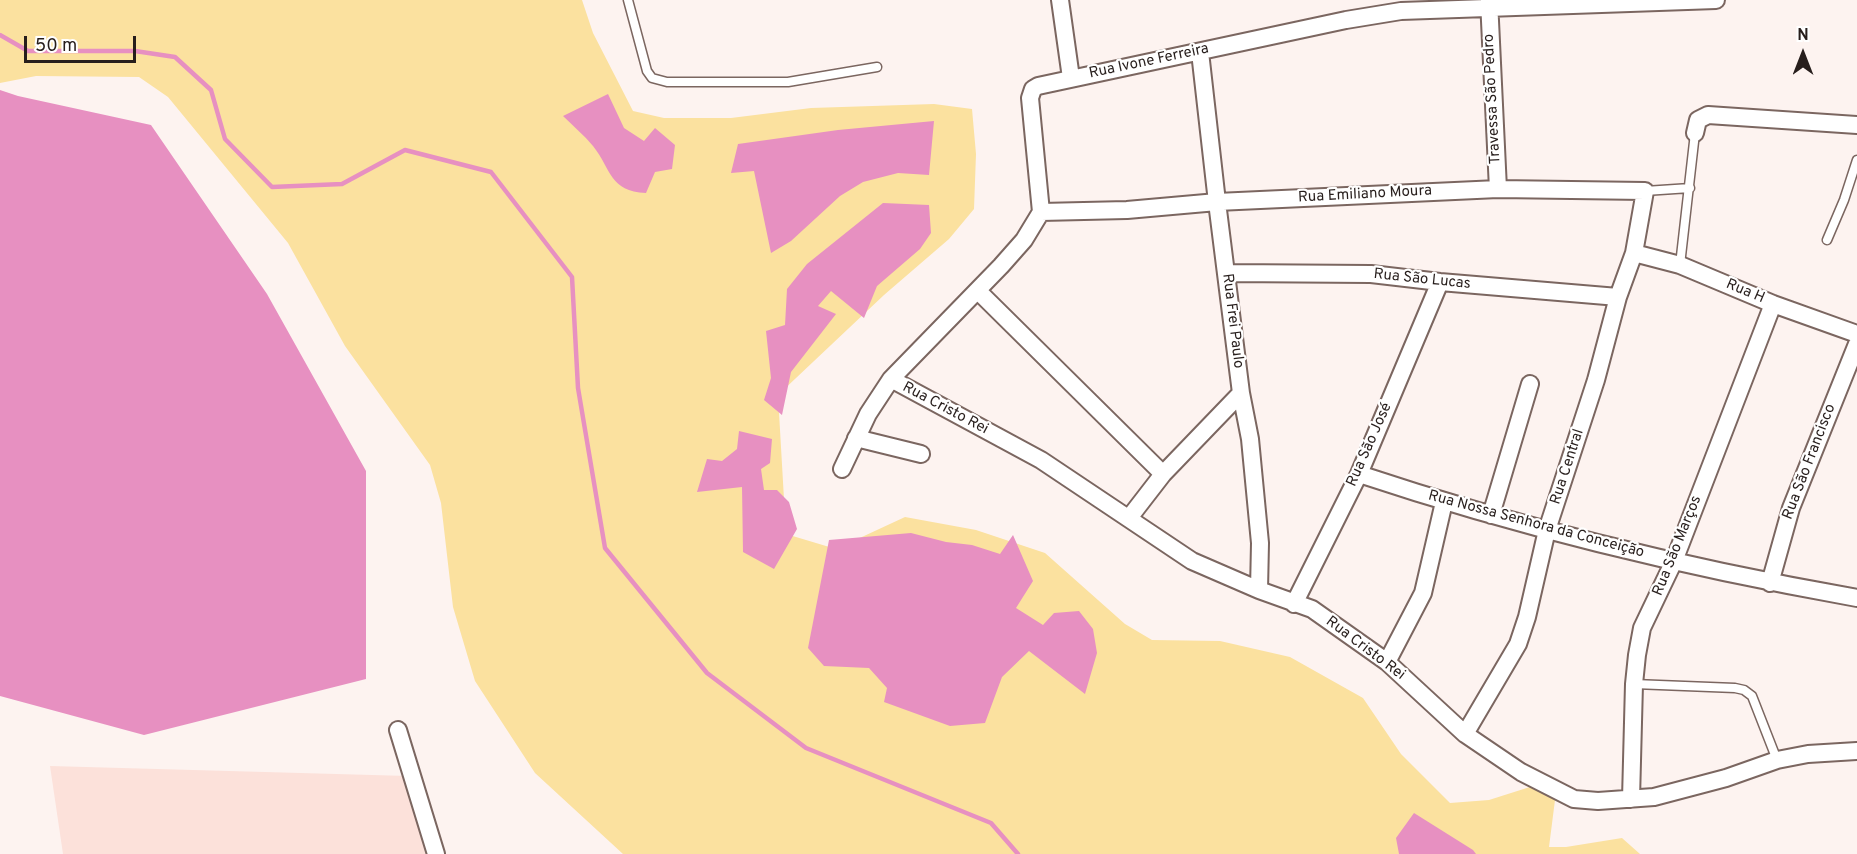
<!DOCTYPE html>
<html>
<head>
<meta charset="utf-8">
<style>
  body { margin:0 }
  #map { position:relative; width:1857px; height:854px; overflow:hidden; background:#fdf3f0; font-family:Overpass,sans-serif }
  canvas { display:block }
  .north { position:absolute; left:1773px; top:24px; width:60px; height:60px; -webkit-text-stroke:4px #fff; paint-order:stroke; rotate:0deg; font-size:16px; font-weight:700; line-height:24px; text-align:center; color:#271e1c }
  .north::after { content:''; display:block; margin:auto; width:21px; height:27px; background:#271e1c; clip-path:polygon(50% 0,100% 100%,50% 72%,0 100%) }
  .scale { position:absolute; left:24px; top:36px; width:112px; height:27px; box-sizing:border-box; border:3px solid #271e1c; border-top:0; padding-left:8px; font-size:18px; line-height:21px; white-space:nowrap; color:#271e1c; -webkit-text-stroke:4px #fff; paint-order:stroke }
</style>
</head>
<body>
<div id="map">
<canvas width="1857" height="854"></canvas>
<div class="north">N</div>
<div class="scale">50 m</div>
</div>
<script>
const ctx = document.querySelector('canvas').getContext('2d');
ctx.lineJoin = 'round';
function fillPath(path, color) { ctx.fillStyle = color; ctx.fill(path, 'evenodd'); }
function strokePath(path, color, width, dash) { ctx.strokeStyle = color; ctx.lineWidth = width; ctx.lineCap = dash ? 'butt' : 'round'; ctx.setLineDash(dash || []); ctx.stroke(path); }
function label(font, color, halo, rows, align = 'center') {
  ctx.font = font + ' Overpass,sans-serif'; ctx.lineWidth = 4.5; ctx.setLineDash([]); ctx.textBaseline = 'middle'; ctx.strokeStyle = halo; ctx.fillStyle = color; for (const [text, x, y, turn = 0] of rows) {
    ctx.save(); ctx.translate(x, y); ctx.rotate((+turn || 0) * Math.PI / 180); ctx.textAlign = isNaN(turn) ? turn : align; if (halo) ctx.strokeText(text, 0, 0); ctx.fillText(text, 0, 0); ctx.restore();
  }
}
const built = new Path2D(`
  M50,766l358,10 25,78h-370z`);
const green = new Path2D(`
  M0,0h582l11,33 40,78 31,7h67l80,-10 123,-4 38,5 4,45 -2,55 -25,30 -65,56 -106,100 8,139 50,15 69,-32 71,13 69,23 80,71 27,16 68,1 70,16 73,41 38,56 49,49 39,-3 44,-14 22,14 -6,47h17l56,-9 18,16h-1017l-88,-81 -60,-92 -22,-74 -12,-104 -11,-38 -85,-119 -57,-103 -120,-146 -29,-20 -103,-1 -36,7z`);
const water = new Path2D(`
  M0,90l18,6 133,29 116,169 99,177v208l-222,56 -144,-39z
  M608,94l16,34 20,13 11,-13 20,17 -3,24 -17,3 -9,21c-37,-2 -34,-23 -53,-47 -9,-11 -20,-20 -30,-30z
  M934,121l-5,54 -31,-2 -35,9 -23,14 -49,45 -20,12 -17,-82 -23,2 7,-29 100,-14z
  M883,203l46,2 2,28 -11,16 -43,37 -13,32 -33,-27 -13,15 18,8 -45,58 -9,43 -18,-15 7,-22 -5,-47 19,-6 2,-36 20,-25z
  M739,431l33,8 -2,24 -9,6 3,21h13l12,12 8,27 -23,40 -31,-17 -1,-65 -45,5 10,-33 15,2 15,-12z
  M911,533l35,9 26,3 28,9 13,-19 20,46 -17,27 27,17 11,-12 25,-2 14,18 4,24 -12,41 -56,-43 -27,26 -17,46 -35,3 -66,-24 3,-14 -18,-20 -45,-2 -16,-18 21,-108z
  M1414,813l59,37 3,4h-77l-3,-16z`);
const stream = new Path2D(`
  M0,35l28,16h107l40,6 36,33 14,49 47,48 70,-3 63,-34 86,22 81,105 6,111 27,160 102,125 99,75 185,75 27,31`);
const service = new Path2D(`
  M628,0l19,71 5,7 15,4h121l89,-15
  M1645,191l45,-3
  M1827,240l17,-40 13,-40
  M1680,265l15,-132
  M1634,684l101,4 9,2 8,6 25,64`);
const minor = new Path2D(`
  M1060,0l11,78
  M1489,0l9,189
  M1200,52l17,150 24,191 9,46 10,104 -1,47
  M1695,133l3,-13 10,-5 149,10
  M1041,212l86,-2 90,-8 281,-13 147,2 -11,62 -16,44 -22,83 -49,150 -20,87 -9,27 -53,90
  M1634,253l46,12 93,39 84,30
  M1227,273l144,1 69,8 178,15
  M978,291l185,183
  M891,379l150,81 151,101 67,29 53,19 75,53 78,72 56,38 53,27 24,2 56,-4 72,-19 51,-18 31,-6 49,-3
  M856,438l65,16
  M842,469l26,-55 23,-35 110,-113 23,-26 17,-28 -11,-114 3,-9 5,-3 308,-66 55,-9 315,-11
  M1359,474c162,54 329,94 498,124
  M1491,515l39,-131
  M1129,518l34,-44 78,-81
  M1770,583l21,-75 66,-164
  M1294,604l65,-130 81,-192
  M1387,662l36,-69 21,-91
  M398,730l38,124
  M1631,799l3,-115 3,-29 5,-27 32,-67 99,-257`);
const streetNames = [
  ["Rua Ivone Ferreira",1149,62,-12],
  ["Travessa São Pedro",1493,99,-93],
  ["Rua Emiliano Moura",1365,195,-3],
  ["Rua São Lucas",1422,280,6],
  ["Rua H",1745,292,23],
  ["Rua Frei Paulo",1232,321,83],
  ["Rua Cristo Rei",945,409,28],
  ["Rua São José",1370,445,-66],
  ["Rua São Francisco",1810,462,-69],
  ["Rua Central",1568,467,-72],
  ["Rua Nossa Senhora da Conceição",1536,525,15],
  ["Rua São Marços",1678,546,-68],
  ["Rua Cristo Rei",1365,649,37]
];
fillPath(built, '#fce1da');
fillPath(green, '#fbe19f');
fillPath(water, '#e790c1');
strokePath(stream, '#e790c1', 4.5);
strokePath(service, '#7b6660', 11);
strokePath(minor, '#7b6660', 20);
strokePath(service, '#fff', 8);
strokePath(minor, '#fff', 16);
label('15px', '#271e1c', '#fff', streetNames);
</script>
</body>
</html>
